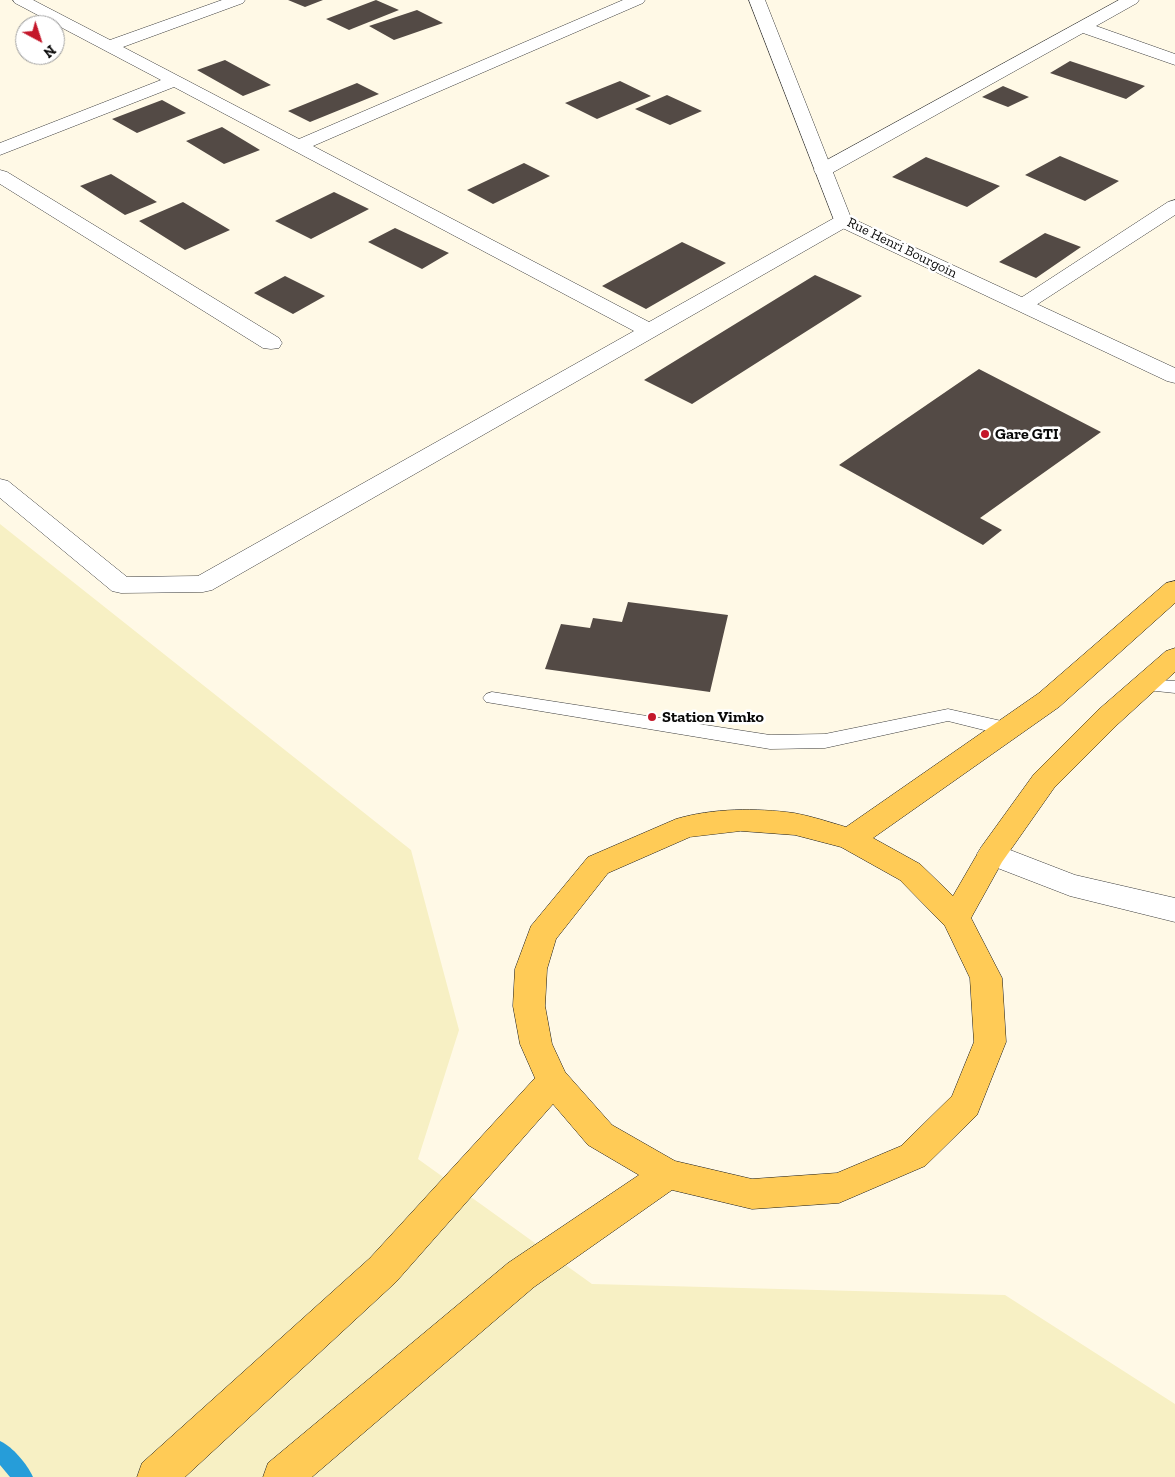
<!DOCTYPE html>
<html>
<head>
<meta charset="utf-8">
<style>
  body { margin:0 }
  #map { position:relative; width:1175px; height:1477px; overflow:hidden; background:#fff9e6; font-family:"Zilla Slab",serif }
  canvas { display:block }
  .north { position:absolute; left:15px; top:15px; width:50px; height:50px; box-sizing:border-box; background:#fff; border:1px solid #9d9d9d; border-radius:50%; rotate:140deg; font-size:14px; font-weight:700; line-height:20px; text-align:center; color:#090909 }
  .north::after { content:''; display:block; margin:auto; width:18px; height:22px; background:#c4172a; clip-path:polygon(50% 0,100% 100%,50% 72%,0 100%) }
</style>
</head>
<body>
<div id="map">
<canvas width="1175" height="1477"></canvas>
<div class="north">N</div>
</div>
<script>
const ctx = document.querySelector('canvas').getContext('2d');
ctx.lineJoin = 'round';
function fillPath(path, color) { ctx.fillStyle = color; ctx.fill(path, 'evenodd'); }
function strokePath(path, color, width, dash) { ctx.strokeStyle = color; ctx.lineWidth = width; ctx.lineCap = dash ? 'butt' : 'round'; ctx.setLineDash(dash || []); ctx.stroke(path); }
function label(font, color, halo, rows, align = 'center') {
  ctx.font = font + ' "Zilla Slab",serif'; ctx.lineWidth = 5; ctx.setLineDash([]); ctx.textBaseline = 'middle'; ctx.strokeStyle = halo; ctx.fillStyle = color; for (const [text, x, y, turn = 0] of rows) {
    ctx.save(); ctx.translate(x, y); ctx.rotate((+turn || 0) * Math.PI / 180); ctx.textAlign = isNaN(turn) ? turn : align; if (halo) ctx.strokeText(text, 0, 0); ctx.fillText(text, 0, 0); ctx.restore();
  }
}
const farmland = new Path2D(`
  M0,524l411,326 48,180 -41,129 174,125 413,11 170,109v73h-1175z`);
const stream = new Path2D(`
  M0,1441c13,6 27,23 33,36h-23l-10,-12z`);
const building = new Path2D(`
  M288,0h35l-18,7z
  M376,0l23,10 -50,20 -23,-11z
  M417,10l26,13 -49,17 -25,-14z
  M225,60l46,25 -28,11 -46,-26z
  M1070,61l75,25 -19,13 -76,-26z
  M620,81l31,15 -54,23 -32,-16z
  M357,83l22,11 -69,28 -22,-11z
  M1003,86l26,11 -21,10 -26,-10z
  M667,95l35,16 -32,14 -35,-16z
  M162,100l24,13 -49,20 -25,-14z
  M222,127l38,23 -36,14 -38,-23z
  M1060,156l59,25 -34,20 -60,-26z
  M926,157l74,29 -33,21 -75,-30z
  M524,163l26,13 -57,28 -26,-14z
  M111,174l46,28 -32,13 -45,-29z
  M334,192l35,17 -58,30 -36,-18z
  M183,202l47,28 -45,20 -46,-29z
  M395,228l54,25 -27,16 -54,-27z
  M1045,233l36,14 -45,31 -37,-16z
  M682,242l44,21 -80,46 -44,-23z
  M815,275l47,21 -170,108 -48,-24z
  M285,276l40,20 -32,18 -39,-21z
  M979,369l122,63 -121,86 22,12 -19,15 -144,-80z
  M628,602l100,13 -18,77 -165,-23 16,-45 29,4 3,-10 29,4z`);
const service = new Path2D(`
  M1143,679l32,2v12l-38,-4 -3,-4 3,-4z
  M492,692l278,43 55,-1 123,-25 67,15 2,5 -2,5 -7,2 -60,-15 -123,27 -55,1 -284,-47 -3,-4 3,-4z`);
const minor = new Path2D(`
  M13,0h20l77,40 112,-40h23l-2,3 -120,44 176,92 324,-139h22l-2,3 -330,143 336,176 187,-105 7,-2 7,2 3,4 -3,4 -638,365 -9,2 -82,1 -9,-2 -112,-93v-19l8,2 119,96 71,-1 436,-245 -460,-244 -174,68v-12l161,-63 -146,-77z
  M1119,0h20l-2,3 -41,23 79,28v11l-92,-32 -253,141 -7,2 -7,-2 -2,-4 2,-4z
  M0,170l7,2 272,166 3,5 -3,5 -8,1 -8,-1 -263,-164z
  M1175,200v15l-145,94 -7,2 -7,-2 -3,-4 3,-4 152,-99z
  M992,843l83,32 100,23v24l-105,-26 -88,-34 -5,-8 5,-8z`);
const tertiary = new Path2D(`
  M749,0h16l86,218 324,150v15l-8,-2 -331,-156z`);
const primary = new Path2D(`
  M1175,581v22l-116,104 -186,131 47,26 33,32 29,-50 52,-72 64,-64 68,-59 9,-3v24l-57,52 -64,64 -52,74 -31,56 31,60 4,64 -29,73 -52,51 -86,37 -87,6 -80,-19 -138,97 -222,190h-49l5,-14 240,-200 131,-88 -51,-30 -35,-41 -157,178 -211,195h-48l5,-14 228,-205 165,-180 -15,-34 -7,-38 2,-37 16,-43 57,-69 88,-38c37,-11 80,-11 118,-6 17,3 35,9 52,14l193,-134 127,-110zM741,831l54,4 46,12 59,33 45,46 25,52 4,64 -22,54 -51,50 -64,27 -85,6 -77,-18 -63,-36 -47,-53 -13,-28 -7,-38 2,-37 9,-30 52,-66 82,-36z`);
const markers = [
  [985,434,5,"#c4172a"],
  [652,717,5,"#c4172a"]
];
const farStreetnames = [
  ["Rue Henri Bourgoin",902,248,26]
];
const poiNames = [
  ["Gare GTI",995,434],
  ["Station Vimko",662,717]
];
fillPath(farmland, '#f7f0c4');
fillPath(stream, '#269dd9');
fillPath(building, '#534a45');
strokePath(service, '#3c3c3c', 1);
strokePath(minor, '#3c3c3c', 1);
strokePath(tertiary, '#3c3c3c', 1);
strokePath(primary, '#1a1a1a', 1);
fillPath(service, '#fff');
fillPath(minor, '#fff');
fillPath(tertiary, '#fff');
fillPath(primary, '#ffcb56');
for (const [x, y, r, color] of markers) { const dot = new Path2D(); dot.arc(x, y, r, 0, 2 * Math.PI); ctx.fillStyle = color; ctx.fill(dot); strokePath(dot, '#fff', 2); }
label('14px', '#090909', '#fff', farStreetnames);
label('bold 16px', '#090909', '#fff', poiNames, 'left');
</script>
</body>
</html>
